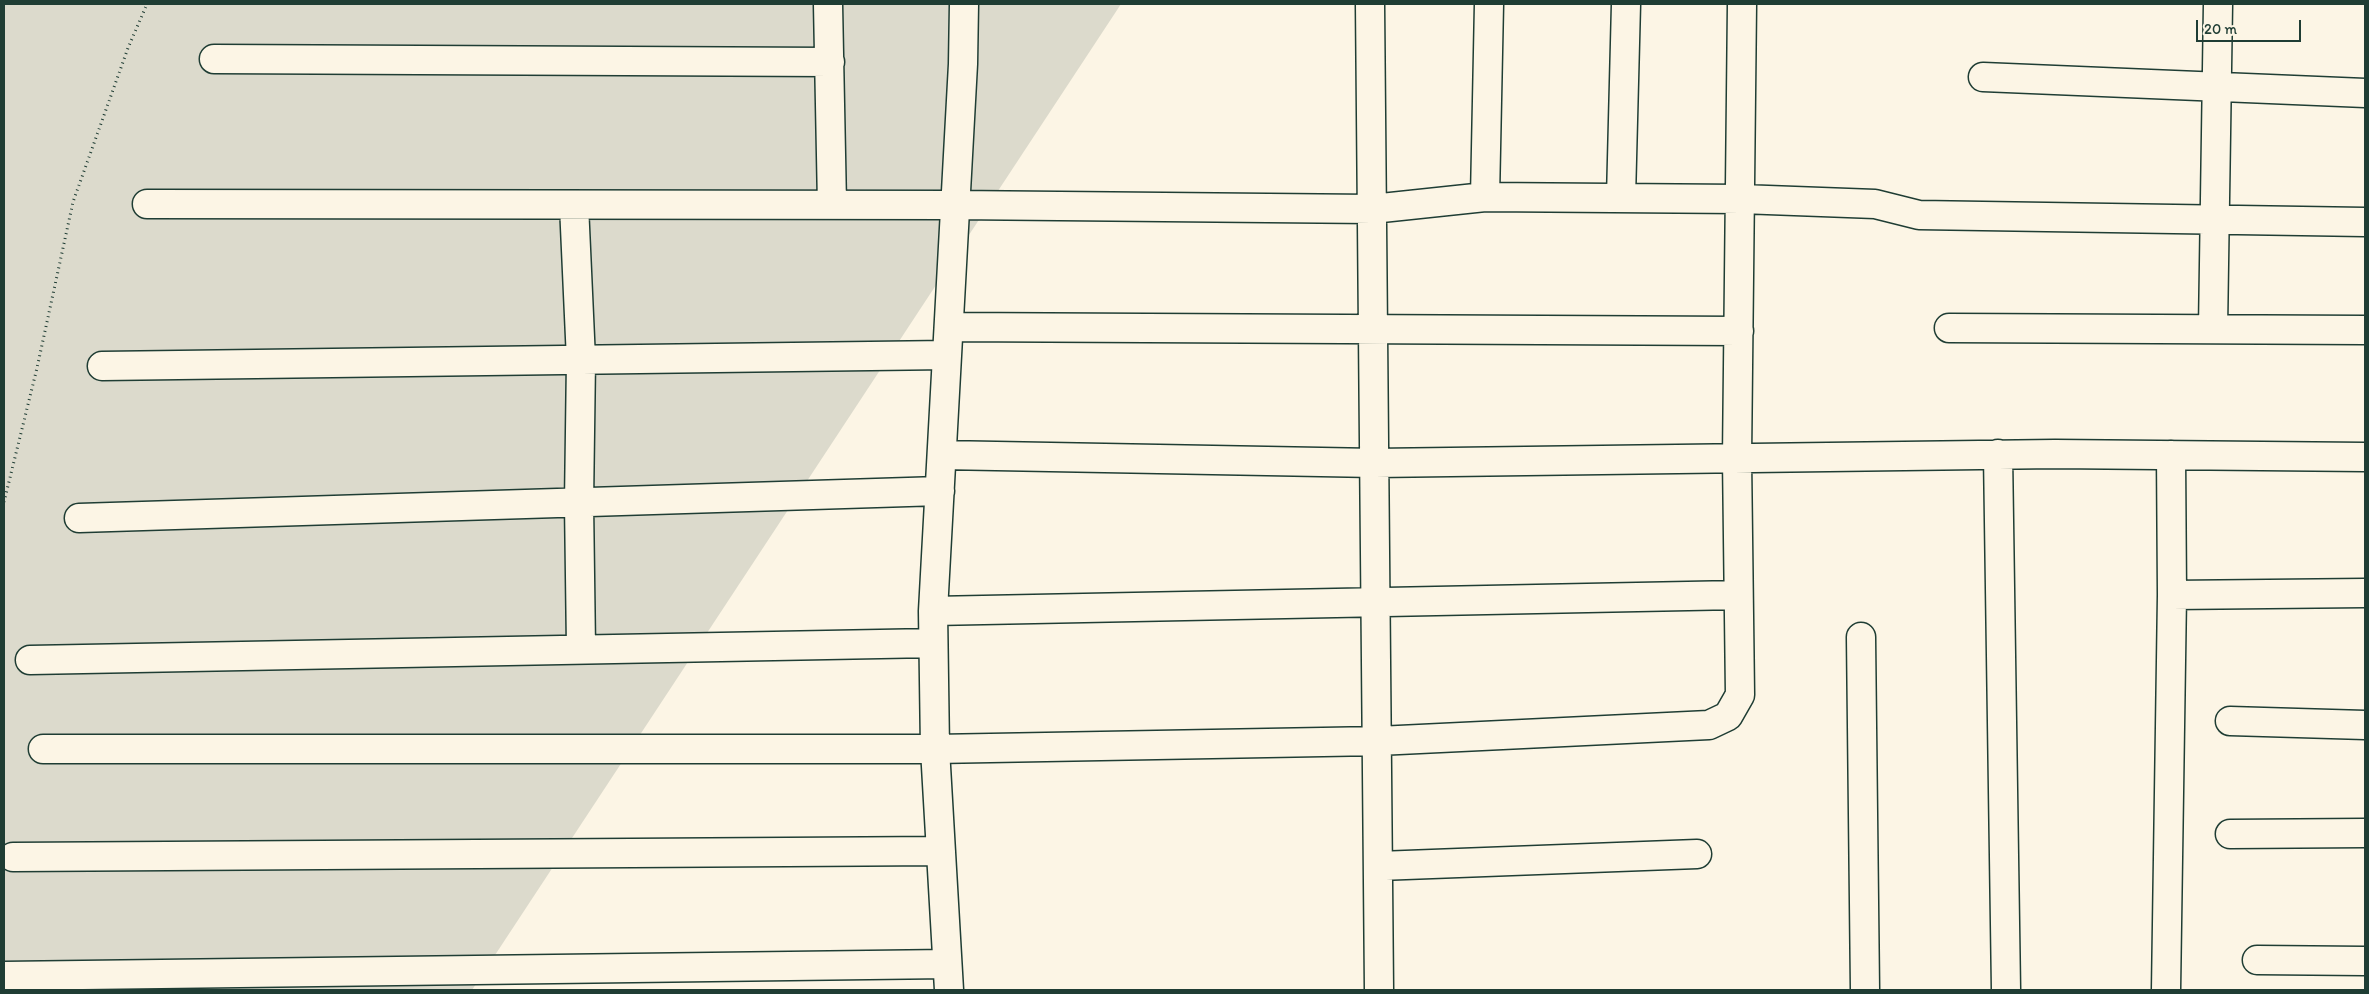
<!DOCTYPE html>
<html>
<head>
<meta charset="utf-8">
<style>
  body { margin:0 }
  #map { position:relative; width:2369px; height:994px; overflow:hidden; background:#fcf5e5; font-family:Itim,sans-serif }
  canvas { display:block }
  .frame { position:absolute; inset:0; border:5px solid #1f3d34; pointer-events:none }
  .scale { position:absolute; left:2196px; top:20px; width:105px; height:22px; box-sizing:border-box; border:2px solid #1f3d34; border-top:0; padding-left:6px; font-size:15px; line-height:18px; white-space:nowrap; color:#1f3d34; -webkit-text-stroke:4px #fcf5e5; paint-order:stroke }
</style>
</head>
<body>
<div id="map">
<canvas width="2369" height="994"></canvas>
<div class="frame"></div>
<div class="scale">20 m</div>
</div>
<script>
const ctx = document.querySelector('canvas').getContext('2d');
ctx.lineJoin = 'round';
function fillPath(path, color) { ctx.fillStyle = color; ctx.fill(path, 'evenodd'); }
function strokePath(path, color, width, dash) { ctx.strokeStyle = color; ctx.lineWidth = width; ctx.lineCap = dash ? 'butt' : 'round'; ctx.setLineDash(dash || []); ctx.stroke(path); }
const green = new Path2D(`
  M4,4h1117l-649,986h-468z`);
const path = new Path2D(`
  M4,502l33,-134 36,-166 55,-154 19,-44`);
const minor = new Path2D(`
  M828,4l4,201
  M1370,4l9,986
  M214,59l616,3
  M1983,77l382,16
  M1485,197l4,-193
  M1621,198l5,-194
  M147,204l808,1 417,4 113,-12 256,2 134,5 44,11 446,7
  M574,205l7,155 -2,143 2,145
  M949,327l790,4
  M1949,328l416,2
  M2213,329l5,-325
  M102,366l845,-11
  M1998,454l8,536
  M942,455l433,8 680,-9 310,3
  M79,518l861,-27
  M2172,595l193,-2
  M933,611l805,-16
  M1861,637l4,353
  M30,660l903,-17
  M2230,721l135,4
  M43,749h892l443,-8 331,-16 19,-9 12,-21 -3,-237 5,-454
  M2230,834l135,-1
  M13,857l928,-6
  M1379,866l318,-12
  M2257,960l108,1
  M4,976l943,-12
  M949,990l-14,-241 -2,-138 30,-547 1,-60
  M2166,990l6,-395 -1,-140`);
fillPath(green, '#dcdacc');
strokePath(minor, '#1f3d34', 31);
strokePath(path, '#1f3d34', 3, [1, 4]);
strokePath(minor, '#fcf5e5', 28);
</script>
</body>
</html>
